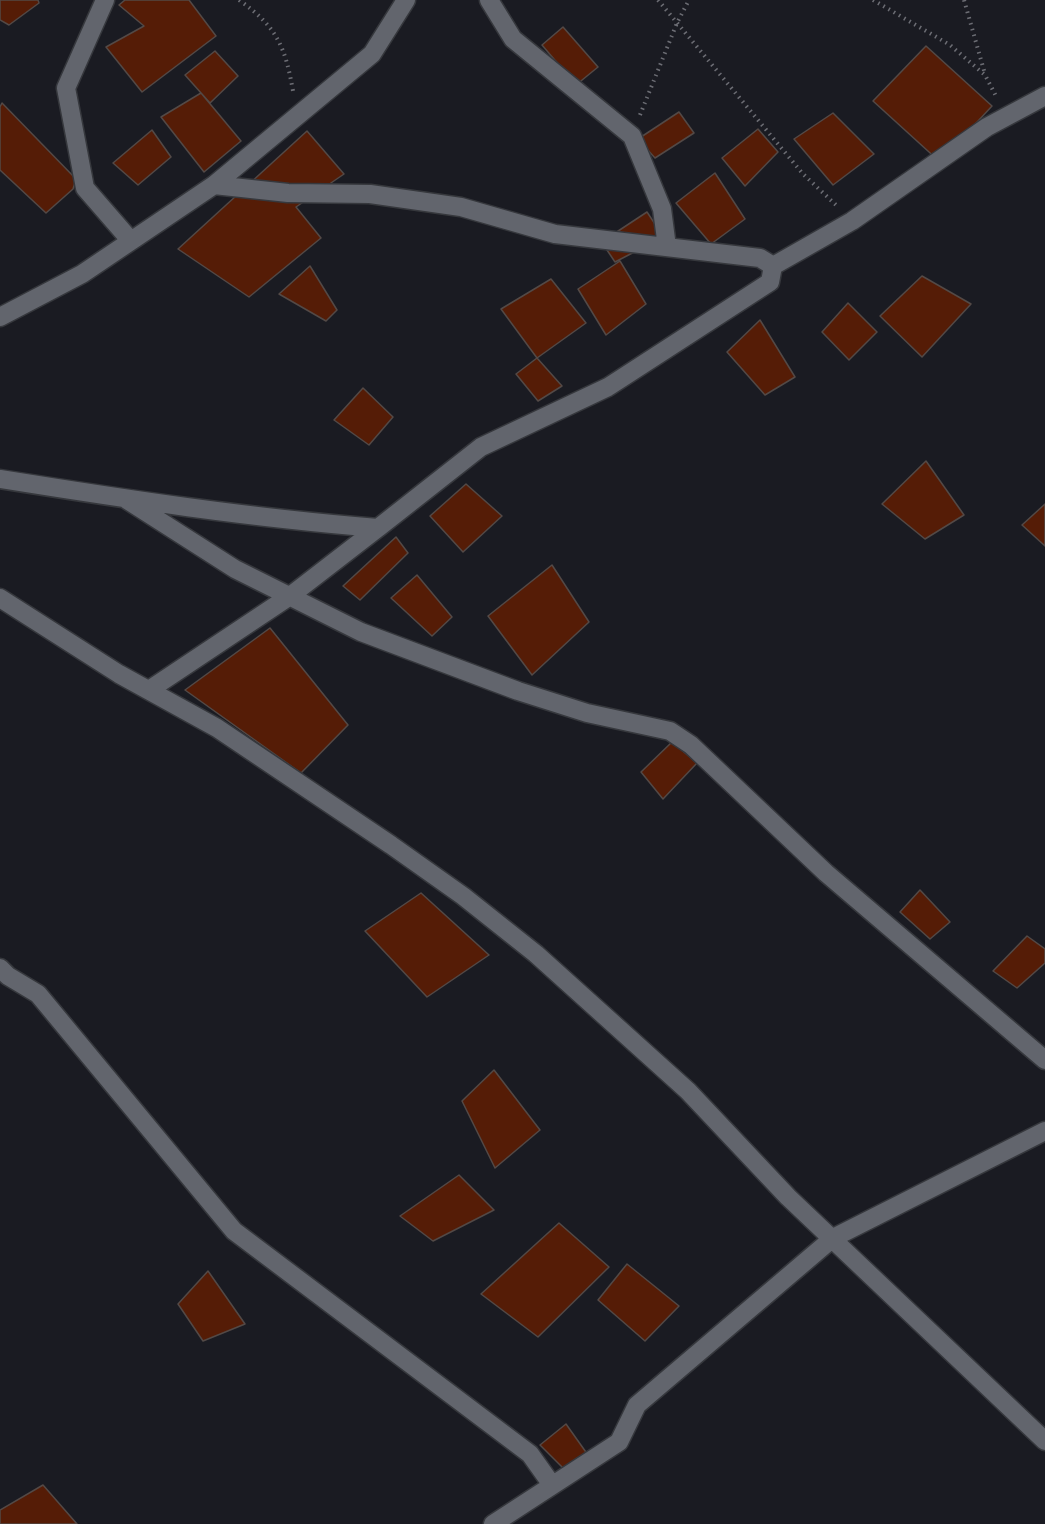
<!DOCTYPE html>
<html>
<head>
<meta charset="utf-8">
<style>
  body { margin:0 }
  canvas { display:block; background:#1a1b22 }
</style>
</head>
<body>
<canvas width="1045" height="1524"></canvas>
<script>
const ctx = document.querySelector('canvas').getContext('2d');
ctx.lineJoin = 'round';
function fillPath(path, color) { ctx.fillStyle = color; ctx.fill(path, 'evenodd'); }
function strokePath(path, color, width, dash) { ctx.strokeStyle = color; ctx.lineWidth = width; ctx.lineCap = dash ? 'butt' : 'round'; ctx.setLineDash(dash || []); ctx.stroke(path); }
const building = new Path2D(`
  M0,0h38l1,3 -30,22 -9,-5z
  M125,0h64l27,36 -74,56 -36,-45 38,-21 -25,-21z
  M563,27l35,40 -22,18 -34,-40z
  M926,46l66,60 -52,56 -67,-61z
  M215,51l23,25 -28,27 -25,-28z
  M201,93l40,48 -37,31 -43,-55z
  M2,103l74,76 -3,10 -27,24 -46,-43v-63z
  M679,112l15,21 -39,25 -17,-19z
  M833,113l41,41 -41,31 -39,-46z
  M758,129l20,23 -33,34 -23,-28z
  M152,130l19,27 -33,28 -25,-22z
  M307,131l37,43 -48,33 25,31 -72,59 -71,-48z
  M715,173l30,46 -34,25 -35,-41z
  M647,212l14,21 -15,10 -40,-4z
  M603,244l39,4 -27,14z
  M620,261l26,43 -40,31 -28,-46z
  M310,266l27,44 -11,11 -47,-27z
  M922,276l49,28 -49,53 -42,-41z
  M551,279l35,44 -49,35 -36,-49z
  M848,303l29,29 -28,28 -27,-28z
  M760,320l35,57 -30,18 -38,-43z
  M537,358l25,28 -24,15 -22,-27z
  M363,388l30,29 -24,28 -35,-25z
  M926,461l38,54 -39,24 -43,-35z
  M466,484l36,32 -39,36 -33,-36z
  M1045,504v42l-23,-21z
  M396,537l12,16 -48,47 -17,-14z
  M552,565l37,57 -57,53 -44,-59z
  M417,575l35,42 -20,19 -41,-38z
  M270,628l78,97 -47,48 -116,-83z
  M672,742l25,21 -34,36 -22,-27z
  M920,890l30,32 -20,17 -30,-27z
  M421,893l68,62 -62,42 -62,-66z
  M1027,936l18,13v14l-28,25 -24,-17z
  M494,1070l46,60 -45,38 -33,-67z
  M459,1175l35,35 -61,31 -33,-25z
  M559,1223l50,44 -71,70 -57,-43z
  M627,1264l52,42 -34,35 -47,-41z
  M208,1271l37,53 -42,17 -25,-37z
  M566,1424l22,31 -22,16 -26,-26z
  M43,1485l34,39h-77v-14z`);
const path = new Path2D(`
  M239,0c38,27 46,46 54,91
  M658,0l145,174 33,31
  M873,0l77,45 35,30 12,23
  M964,0l21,74
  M640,115l37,-92 12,-23`);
const minor = new Path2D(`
  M105,0l-39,88 19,100 46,53
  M489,0l24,39 119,97 30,73 5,38
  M214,185l74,8 82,1 91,13 94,27 205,24 13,8
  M773,266l79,-45 135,-94 58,-31
  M0,317l82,-43 132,-89 158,-131 34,-54
  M0,479c125,20 251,39 378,49l103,-81 127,-60 162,-105 3,-16
  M127,500l108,69 126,63 157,59 69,22 83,18 21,14 135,128 219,187
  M0,598l119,76 98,54 174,117 72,51 73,58 152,137 100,106 257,244
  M149,690l141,-94 88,-68
  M0,968l8,8 30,18 196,237 296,223 22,31
  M493,1524l126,-82 18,-37 196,-167 212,-107`);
fillPath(building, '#551c06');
strokePath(building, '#534946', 1.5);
strokePath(minor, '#36383d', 21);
strokePath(path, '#6c6d74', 4, [1.5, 4.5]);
strokePath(minor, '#62656d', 18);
</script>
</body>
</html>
